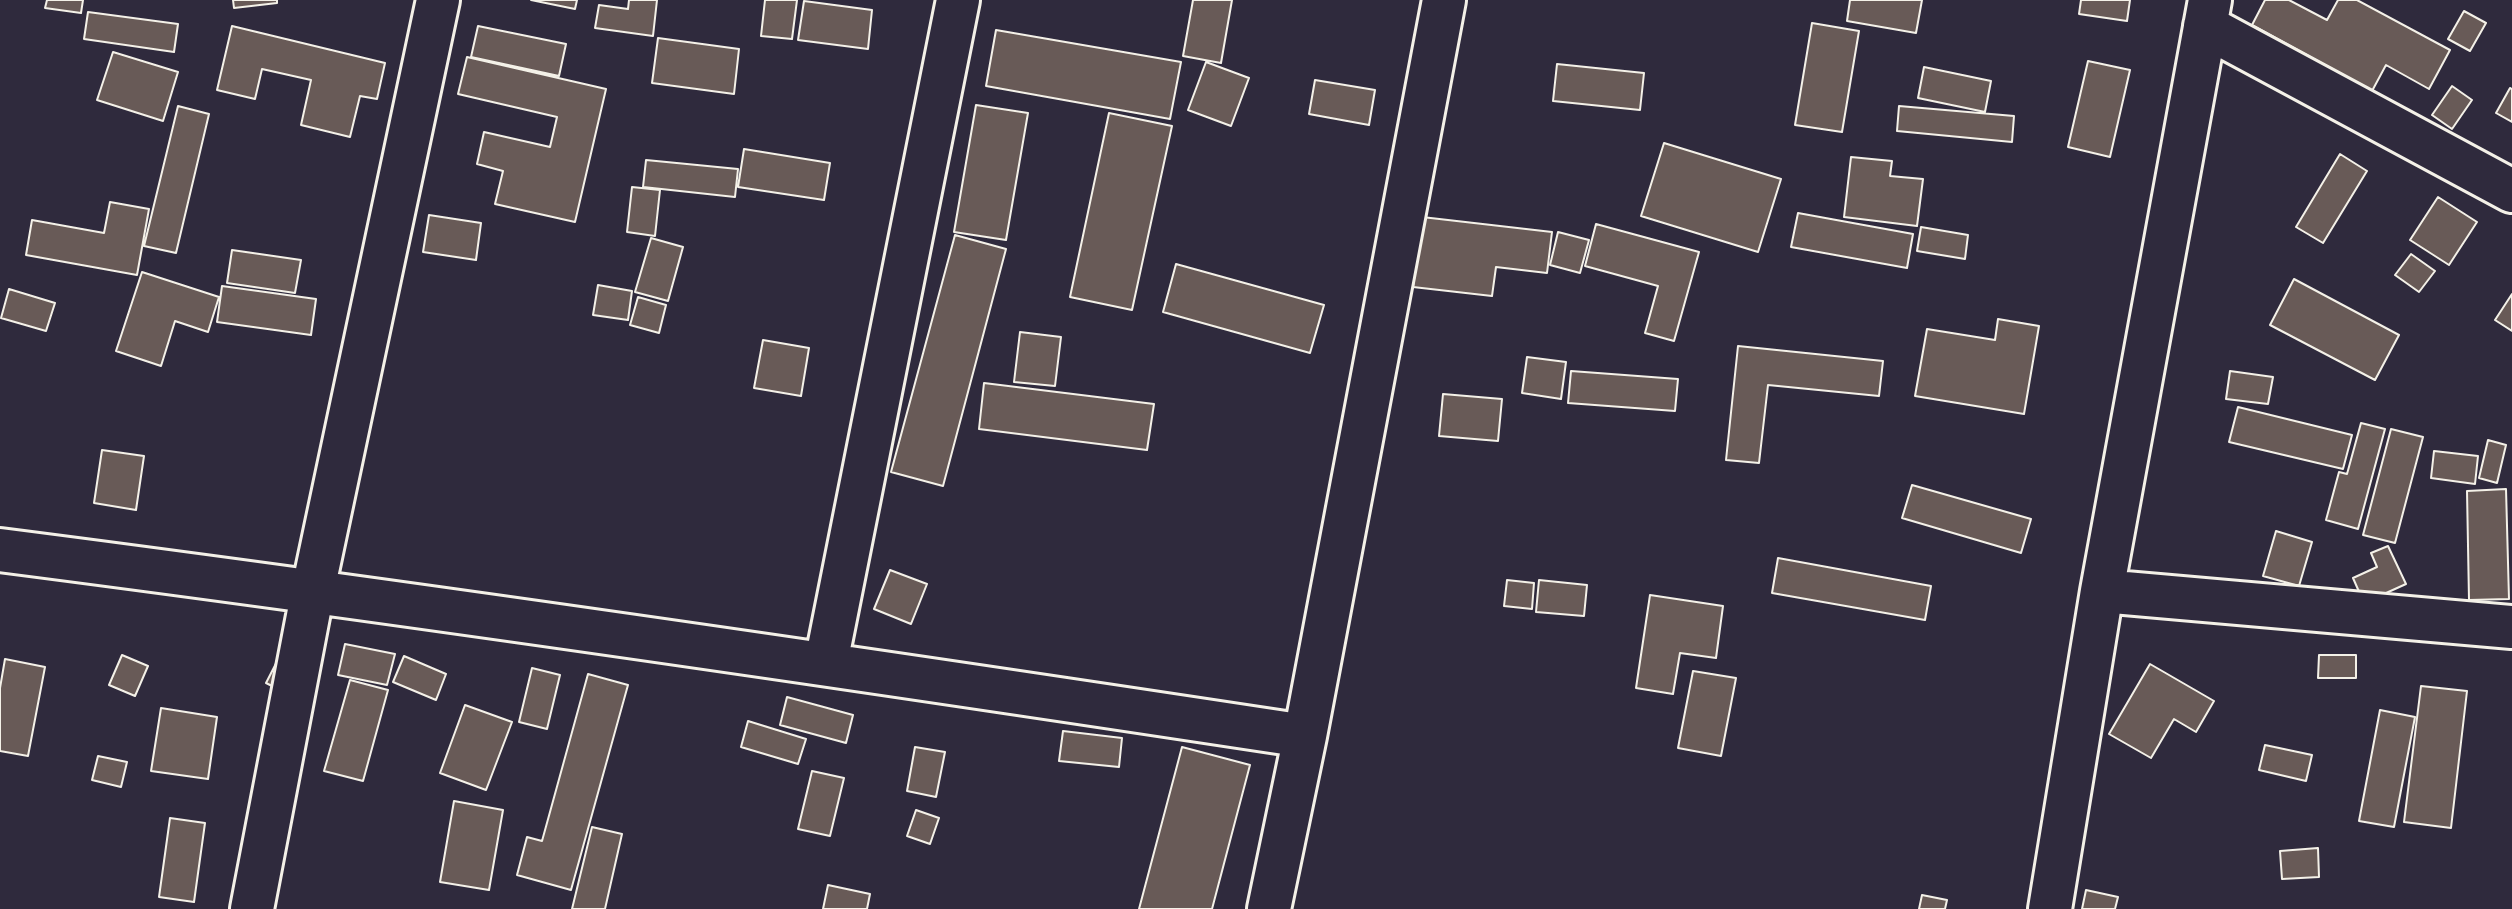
<!DOCTYPE html>
<html>
<head>
<meta charset="utf-8">
<style>
  body { margin:0 }
  canvas { display:block; background:#2f2a3d }
</style>
</head>
<body>
<canvas width="2512" height="909"></canvas>
<script>
const ctx = document.querySelector('canvas').getContext('2d');
ctx.lineJoin = 'round';
function fillPath(path, color) { ctx.fillStyle = color; ctx.fill(path, 'evenodd'); }
function strokePath(path, color, width, dash) { ctx.strokeStyle = color; ctx.lineWidth = width; ctx.lineCap = dash ? 'butt' : 'round'; ctx.setLineDash(dash || []); ctx.stroke(path); }
const building = new Path2D(`
  M47,0h36l-2,13 -36,-5z
  M233,0h44v3l-43,5z
  M531,0h46l-2,9z
  M629,0h28l-4,36 -58,-8 4,-23 29,4z
  M765,0h32l-5,39 -31,-3z
  M1193,0h39l-11,63 -38,-7z
  M1850,0h72l-6,33 -69,-12z
  M2081,0h49l-3,21 -48,-7z
  M2265,0h24l38,20 11,-20h19l93,50 -21,39 -43,-24 -14,26 -120,-66z
  M804,1l68,9 -4,39 -70,-9z
  M2464,11l22,12 -16,28 -22,-12z
  M88,12l90,12 -4,28 -90,-13z
  M1812,23l47,8 -17,101 -47,-7z
  M232,26l153,37 -8,36 -17,-3 -10,41 -49,-12 10,-45 -49,-11 -7,30 -38,-9z
  M478,26l88,18 -7,32 -88,-19z
  M996,30l185,32 -11,57 -184,-33z
  M658,38l81,11 -5,45 -82,-11z
  M113,52l65,20 -15,49 -66,-21z
  M467,57l139,32 -31,133 -80,-18 8,-33 -26,-7 7,-32 66,15 7,-30 -99,-23z
  M2088,61l42,9 -20,87 -42,-10z
  M1206,62l43,16 -18,48 -43,-16z
  M1557,64l87,9 -4,37 -87,-9z
  M1924,67l67,14 -6,31 -67,-14z
  M1315,80l60,10 -6,35 -60,-11z
  M2452,86l20,14 -20,29 -20,-14z
  M2510,88l2,1v33l-16,-9z
  M976,105l52,8 -22,127 -52,-8z
  M178,106l31,8 -33,139 -32,-7z
  M1899,106l115,10 -2,26 -115,-11z
  M1109,113l63,13 -40,184 -62,-13z
  M1664,143l117,36 -23,73 -117,-36z
  M744,149l86,14 -6,37 -86,-13z
  M2340,154l27,17 -44,72 -27,-16z
  M1851,157l41,4 -2,15 33,3 -6,47 -73,-9z
  M646,160l92,9 -3,28 -92,-10z
  M632,187l28,3 -5,46 -28,-4z
  M2438,197l39,25 -28,43 -39,-25z
  M110,202l39,7 -12,66 -111,-20 6,-35 72,13z
  M1798,213l115,21 -6,34 -116,-21z
  M429,215l52,8 -5,37 -53,-8z
  M1422,217l130,15 -5,41 -51,-6 -4,29 -79,-9z
  M1596,224l103,28 -25,89 -29,-8 13,-47 -73,-20z
  M1921,227l47,8 -3,24 -48,-8z
  M1558,232l31,8 -9,33 -30,-8z
  M955,235l51,14 -63,237 -52,-14z
  M651,238l32,9 -15,54 -33,-9z
  M232,250l69,10 -6,33 -68,-10z
  M2411,254l24,17 -16,21 -24,-17z
  M1176,264l148,41 -14,48 -147,-41z
  M142,272l77,25 -11,35 -33,-11 -14,45 -45,-15z
  M2294,279l105,56 -24,45 -105,-55z
  M598,285l34,6 -4,29 -35,-5z
  M222,286l94,13 -5,36 -94,-13z
  M9,289l46,14 -9,28 -45,-13z
  M2512,294v37l-17,-11z
  M638,297l28,8 -7,28 -29,-8z
  M1998,319l41,7 -15,88 -109,-18 12,-67 68,11z
  M1020,332l41,5 -6,49 -41,-4z
  M763,340l46,8 -8,48 -47,-8z
  M1738,346l145,15 -4,35 -111,-11 -9,78 -33,-3z
  M1527,357l39,5 -5,37 -39,-6z
  M1571,371l107,8 -3,32 -107,-8z
  M2230,371l43,6 -5,27 -42,-5z
  M984,383l170,21 -7,46 -168,-21z
  M1443,394l59,5 -4,42 -59,-5z
  M2238,407l114,28 -9,34 -114,-27z
  M2361,423l24,6 -27,100 -32,-9 13,-48 8,2z
  M2391,429l32,8 -28,106 -32,-8z
  M2488,440l18,5 -9,38 -18,-5z
  M102,450l42,6 -8,54 -42,-7z
  M2434,451l44,5 -3,28 -44,-6z
  M1912,485l119,34 -10,34 -119,-35z
  M2506,489l3,110 -40,1 -2,-109z
  M2276,531l36,11 -13,44 -36,-10z
  M2388,546l18,38 -42,19 -11,-25 24,-11 -6,-14z
  M1778,558l153,28 -6,34 -153,-27z
  M890,570l37,14 -16,40 -37,-15z
  M1507,580l27,3 -2,26 -28,-3z
  M1539,580l48,5 -3,31 -48,-4z
  M1650,595l73,11 -7,52 -36,-5 -7,41 -37,-6z
  M286,644l-6,46 -14,-7z
  M345,644l50,10 -8,31 -49,-10z
  M122,655l26,11 -13,30 -26,-11z
  M2319,655h37v23h-38z
  M404,656l42,18 -10,26 -43,-18z
  M5,659l40,8 -17,89 -28,-5v-63z
  M2150,664l64,37 -18,31 -22,-13 -23,39 -42,-24z
  M532,668l28,7 -13,54 -28,-7z
  M1693,671l43,7 -15,78 -43,-8z
  M588,674l40,11 -57,205 -54,-15 10,-38 15,4z
  M350,680l38,10 -25,91 -39,-10z
  M2421,686l46,5 -16,137 -47,-6z
  M787,697l66,18 -7,28 -66,-18z
  M465,705l47,17 -26,68 -46,-17z
  M161,708l56,9 -9,62 -57,-8z
  M2380,710l35,7 -21,110 -35,-6z
  M748,721l58,18 -8,25 -57,-17z
  M1063,731l59,7 -3,29 -60,-6z
  M2265,745l47,10 -6,26 -47,-11z
  M915,747l30,5 -9,45 -29,-6z
  M1182,747l68,18 -38,144h-73z
  M98,756l29,6 -6,25 -29,-7z
  M812,771l32,7 -14,58 -32,-7z
  M454,801l49,9 -14,80 -49,-8z
  M916,810l23,8 -9,26 -23,-8z
  M170,818l35,5 -11,79 -35,-5z
  M592,827l30,7 -17,75h-33z
  M2318,848l1,29 -37,2 -2,-28z
  M828,885l42,9 -3,15h-44z
  M2086,890l32,7 -3,12h-33z
  M1922,895l25,5 -2,9h-26z`);
const minor = new Path2D(`
  M2205,26l307,165
  M0,550c436,56 870,120 1305,186
  M2102,591l410,36
  M826,663l132,-663
  M252,909l61,-319 125,-590
  M1269,909l36,-173 139,-736
  M2050,909l52,-318 108,-591`);
fillPath(building, '#685a57');
strokePath(building, '#f4f1e8', 2);
strokePath(minor, '#f4f1e8', 48);
strokePath(minor, '#2f2a3d', 42);
</script>
</body>
</html>
